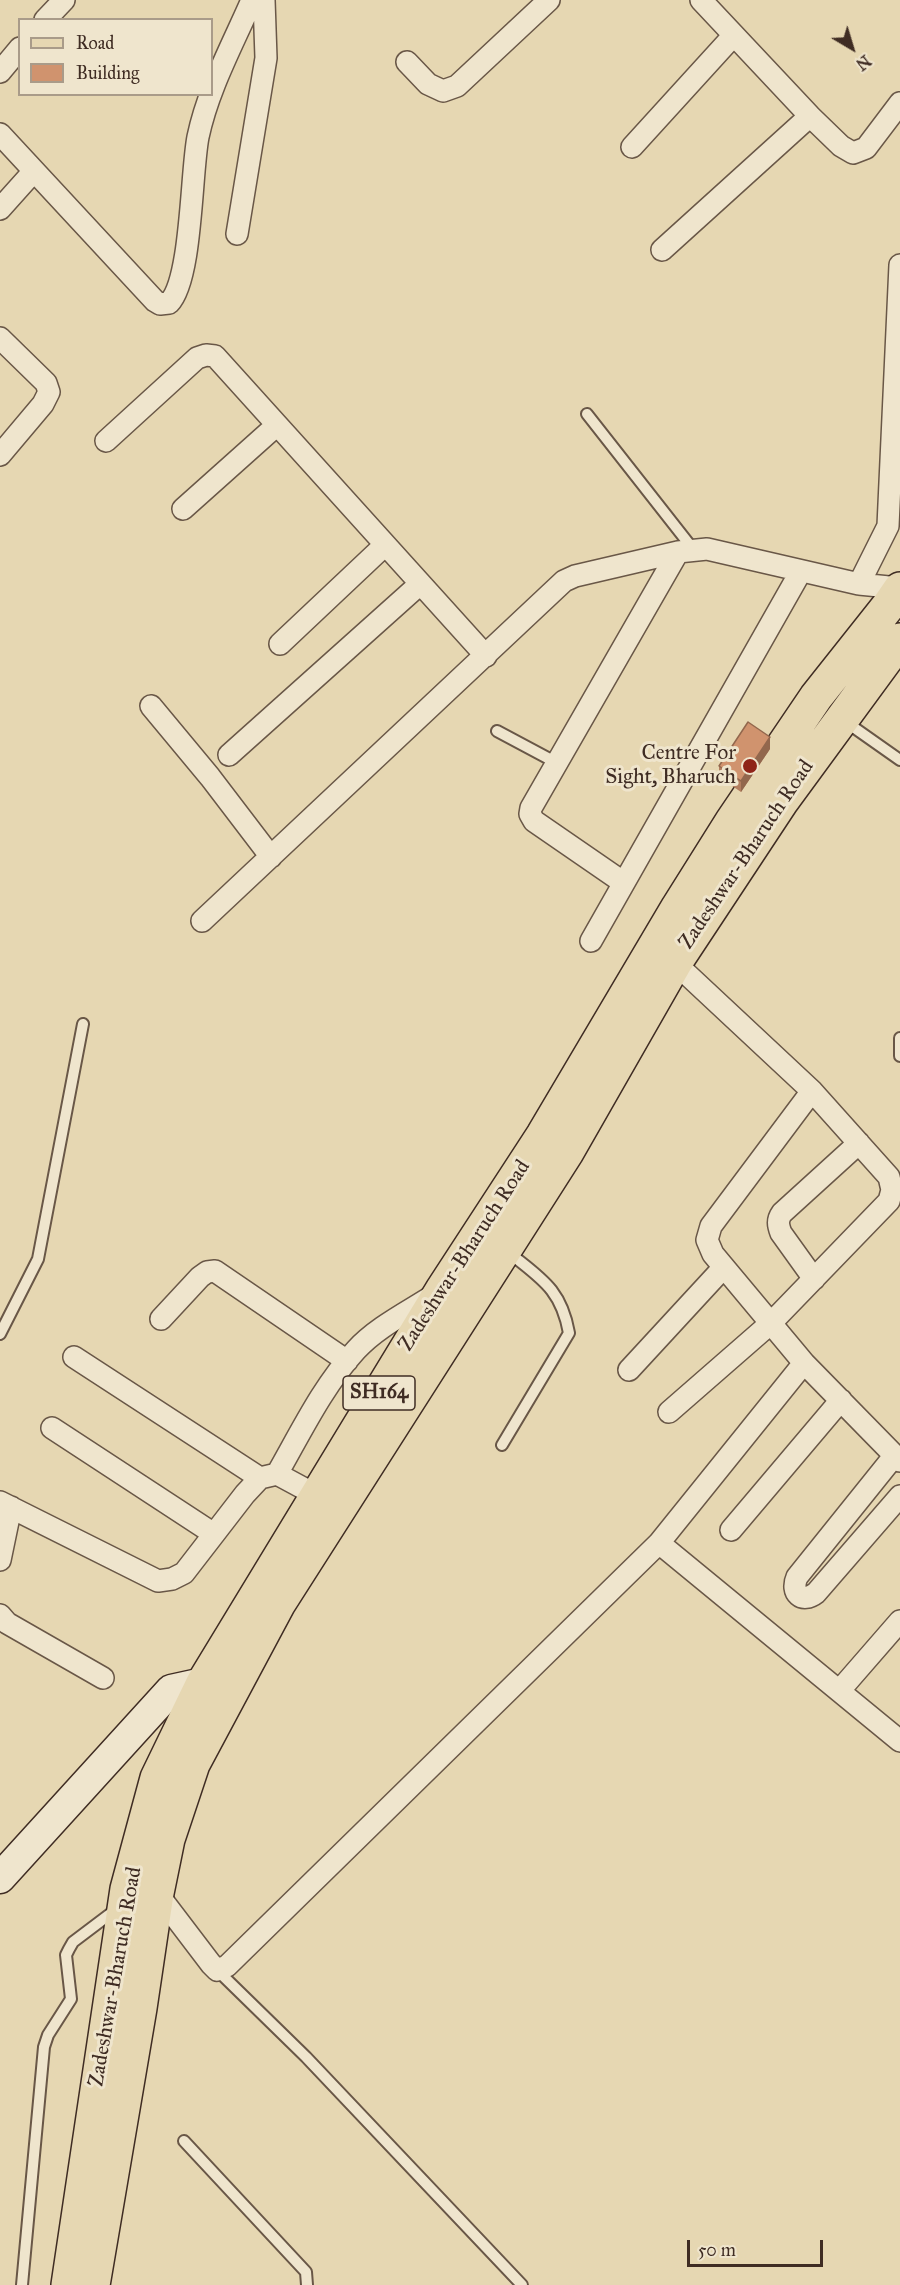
<!DOCTYPE html>
<html>
<head>
<meta charset="utf-8">
<style>
  body { margin:0 }
  #map { position:relative; width:900px; height:2285px; overflow:hidden; background:#e6d7b2; font-family:"IM FELL Great Primer",serif }
  canvas { display:block }
  .legend { position:absolute; left:18px; top:18px; width:195px; height:78px; box-sizing:border-box; background:#efe5cd; border:2px solid #a99b89; margin:0; padding:8px 10px; list-style:none; font-size:18px; color:#3f2c23 }
  .legend li { display:flex; align-items:center; gap:12px; height:30px }
  .legend b { width:30px; border:2px solid #a99b89 }
  .north { position:absolute; left:822px; top:18px; width:60px; height:60px; -webkit-text-stroke:4px #efe5cd; paint-order:stroke; rotate:142deg; font-size:16px; font-weight:700; line-height:24px; text-align:center; color:#3f2c23 }
  .north::after { content:''; display:block; margin:auto; width:21px; height:27px; background:#3f2c23; clip-path:polygon(50% 0,100% 100%,50% 72%,0 100%) }
  .scale { position:absolute; left:687px; top:2240px; width:136px; height:27px; box-sizing:border-box; border:3px solid #3f2c23; border-top:0; padding-left:8px; font-size:18px; line-height:21px; white-space:nowrap; color:#3f2c23; -webkit-text-stroke:4px #efe5cd; paint-order:stroke }
</style>
</head>
<body>
<div id="map">
<canvas width="900" height="2285"></canvas>
<ul class="legend">
<li><b style="height:8px;background:#e6d7b2"></b>Road</li>
<li><b style="height:16px;background:#d0936e"></b>Building</li>
</ul>
<div class="north">N</div>
<div class="scale">50 m</div>
</div>
<script>
const ctx = document.querySelector('canvas').getContext('2d');
ctx.lineJoin = 'round';
function strokePath(path, color, width, dash) { ctx.strokeStyle = color; ctx.lineWidth = width; ctx.lineCap = dash ? 'butt' : 'round'; ctx.setLineDash(dash || []); ctx.stroke(path); }
function fillPath(path, color) { ctx.fillStyle = color; ctx.fill(path, 'evenodd'); }
function label(font, color, halo, rows, align = 'center') {
  ctx.font = font + ' "IM FELL Great Primer",serif'; ctx.lineWidth = 6; ctx.setLineDash([]); ctx.textBaseline = 'middle'; ctx.strokeStyle = halo; ctx.fillStyle = color; for (const [text, x, y, turn = 0] of rows) {
    ctx.save(); ctx.translate(x, y); ctx.rotate((+turn || 0) * Math.PI / 180); ctx.textAlign = isNaN(turn) ? turn : align; if (halo) ctx.strokeText(text, 0, 0); ctx.fillText(text, 0, 0); ctx.restore();
  }
}
const lane = new Path2D(`
  M587,414l106,135
  M846,722l54,38
  M497,731l60,32
  M900,1038v18
  M0,1334l38,-75 45,-235
  M502,1445l67,-112c-8,-45 -29,-55 -62,-82
  M217,1970l89,87 216,228
  M184,2141l122,131 1,13
  M22,2285l22,-238 4,-12 23,-36 -5,-44 3,-6 4,-7 45,-34`);
const street = new Path2D(`
  M701,0l109,116 31,30 12,7 13,-5 34,-45
  M45,20l19,-20
  M407,62l21,22 15,7 14,-5 92,-86
  M0,72l20,-24
  M0,134l155,167 5,3 9,-1c23,-23 22,-131 29,-166 10,-48 35,-93 54,-137
  M632,147l102,-112
  M0,209l34,-38
  M237,234l29,-176 -2,-58
  M662,250l148,-134
  M0,338l46,45 3,9 -6,12 -43,51
  M106,441l91,-83 9,-3 9,1 271,300
  M183,509l94,-84
  M859,584l29,-58 12,-261
  M280,644l105,-99
  M151,706l59,71 61,80
  M229,755l191,-171
  M624,883l-90,-62 -4,-7 1,-6 147,-256
  M202,921l362,-340 11,-5 103,-24 29,-3 152,35 41,4
  M591,941l210,-370
  M812,1091l-101,135 -4,14 6,14 91,109 96,98
  M814,1279l-33,-46c-3,-8 -4,-13 1,-20l77,-70
  M161,1319l39,-42 7,-5 8,-1 132,90
  M74,1357l186,121
  M629,1370l95,-103
  M669,1412l102,-89 118,-122 3,-11 -3,-13 -77,-86 -137,-128
  M52,1428l162,106
  M895,1455l-98,122c-7,16 5,27 19,16l84,-97
  M277,1474c24,-42 46,-88 79,-124 21,-23 52,-38 78,-55
  M0,1502l158,79 14,-2 12,-6 61,-79 15,-16 17,-4 39,21
  M731,1530l110,-130
  M659,1543l241,198
  M0,1560l11,-53
  M0,1615l7,8 96,55
  M840,1690l60,-69
  M152,1891l5,2 54,71 6,6 10,-4 432,-423 145,-180`);
const secondary = new Path2D(`
  M0,1878l171,-188 32,-7`);
const primary = new Path2D(`
  M68,2285l59,-396 30,-111 46,-95 239,-393 101,-155 135,-228 54,-86 84,-124 73,-92 11,-16
  M93,2285l47,-277 17,-115 11,-54 25,-75 86,-161 288,-451 108,-189 107,-162 118,-161`);
const wall = new Path2D(`
  M770,749l-29,43 -22,-15v-11z`);
const shadedWall = new Path2D(`
  M770,737v12l-29,43v-11z`);
const building = new Path2D(`
  M748,722l22,15 -29,44 -22,-15z`);
const markers = [
  [750,766,8,"#8f2418"]
];
const shields = [
  [379,1393,72]
];
const shieldNames = [
  ["SH164",379,1393]
];
const poiNames = [
  ["Centre For",736,754],
  ["Sight, Bharuch",736,778]
];
const streetNames = [
  ["Zadeshwar-Bharuch Road",747,855,-56],
  ["Zadeshwar-Bharuch Road",465,1256,-57],
  ["Zadeshwar-Bharuch Road",116,1977,-80]
];
strokePath(lane, '#695747', 14);
strokePath(street, '#695747', 24);
strokePath(secondary, '#3f2c23', 33);
strokePath(primary, '#3f2c23', 36);
strokePath(lane, '#efe5cd', 10);
strokePath(street, '#efe5cd', 21);
strokePath(secondary, '#efe5cd', 30);
strokePath(primary, '#e6d7b2', 33);
fillPath(wall, '#b37e5f');
fillPath(shadedWall, '#92674d');
fillPath(building, '#d0936e');
strokePath(building, '#92674d', 1.5);
for (const [x, y, r, color] of markers) { const dot = new Path2D(); dot.arc(x, y, r, 0, 2 * Math.PI); ctx.fillStyle = color; ctx.fill(dot); strokePath(dot, '#efe5cd', 2); }
for (const [x, y, w] of shields) { const box = new Path2D(); box.roundRect(x - w / 2, y - 17, w, 34, 4.5); ctx.fillStyle = '#efe5cd'; ctx.fill(box); strokePath(box, '#3f2c23', 1.5); }
label('bold 20px', '#3f2c23', null, shieldNames);
label('21px', '#3f2c23', '#efe5cd', poiNames, 'right');
label('21px', '#3f2c23', '#efe5cd', streetNames);
</script>
</body>
</html>
